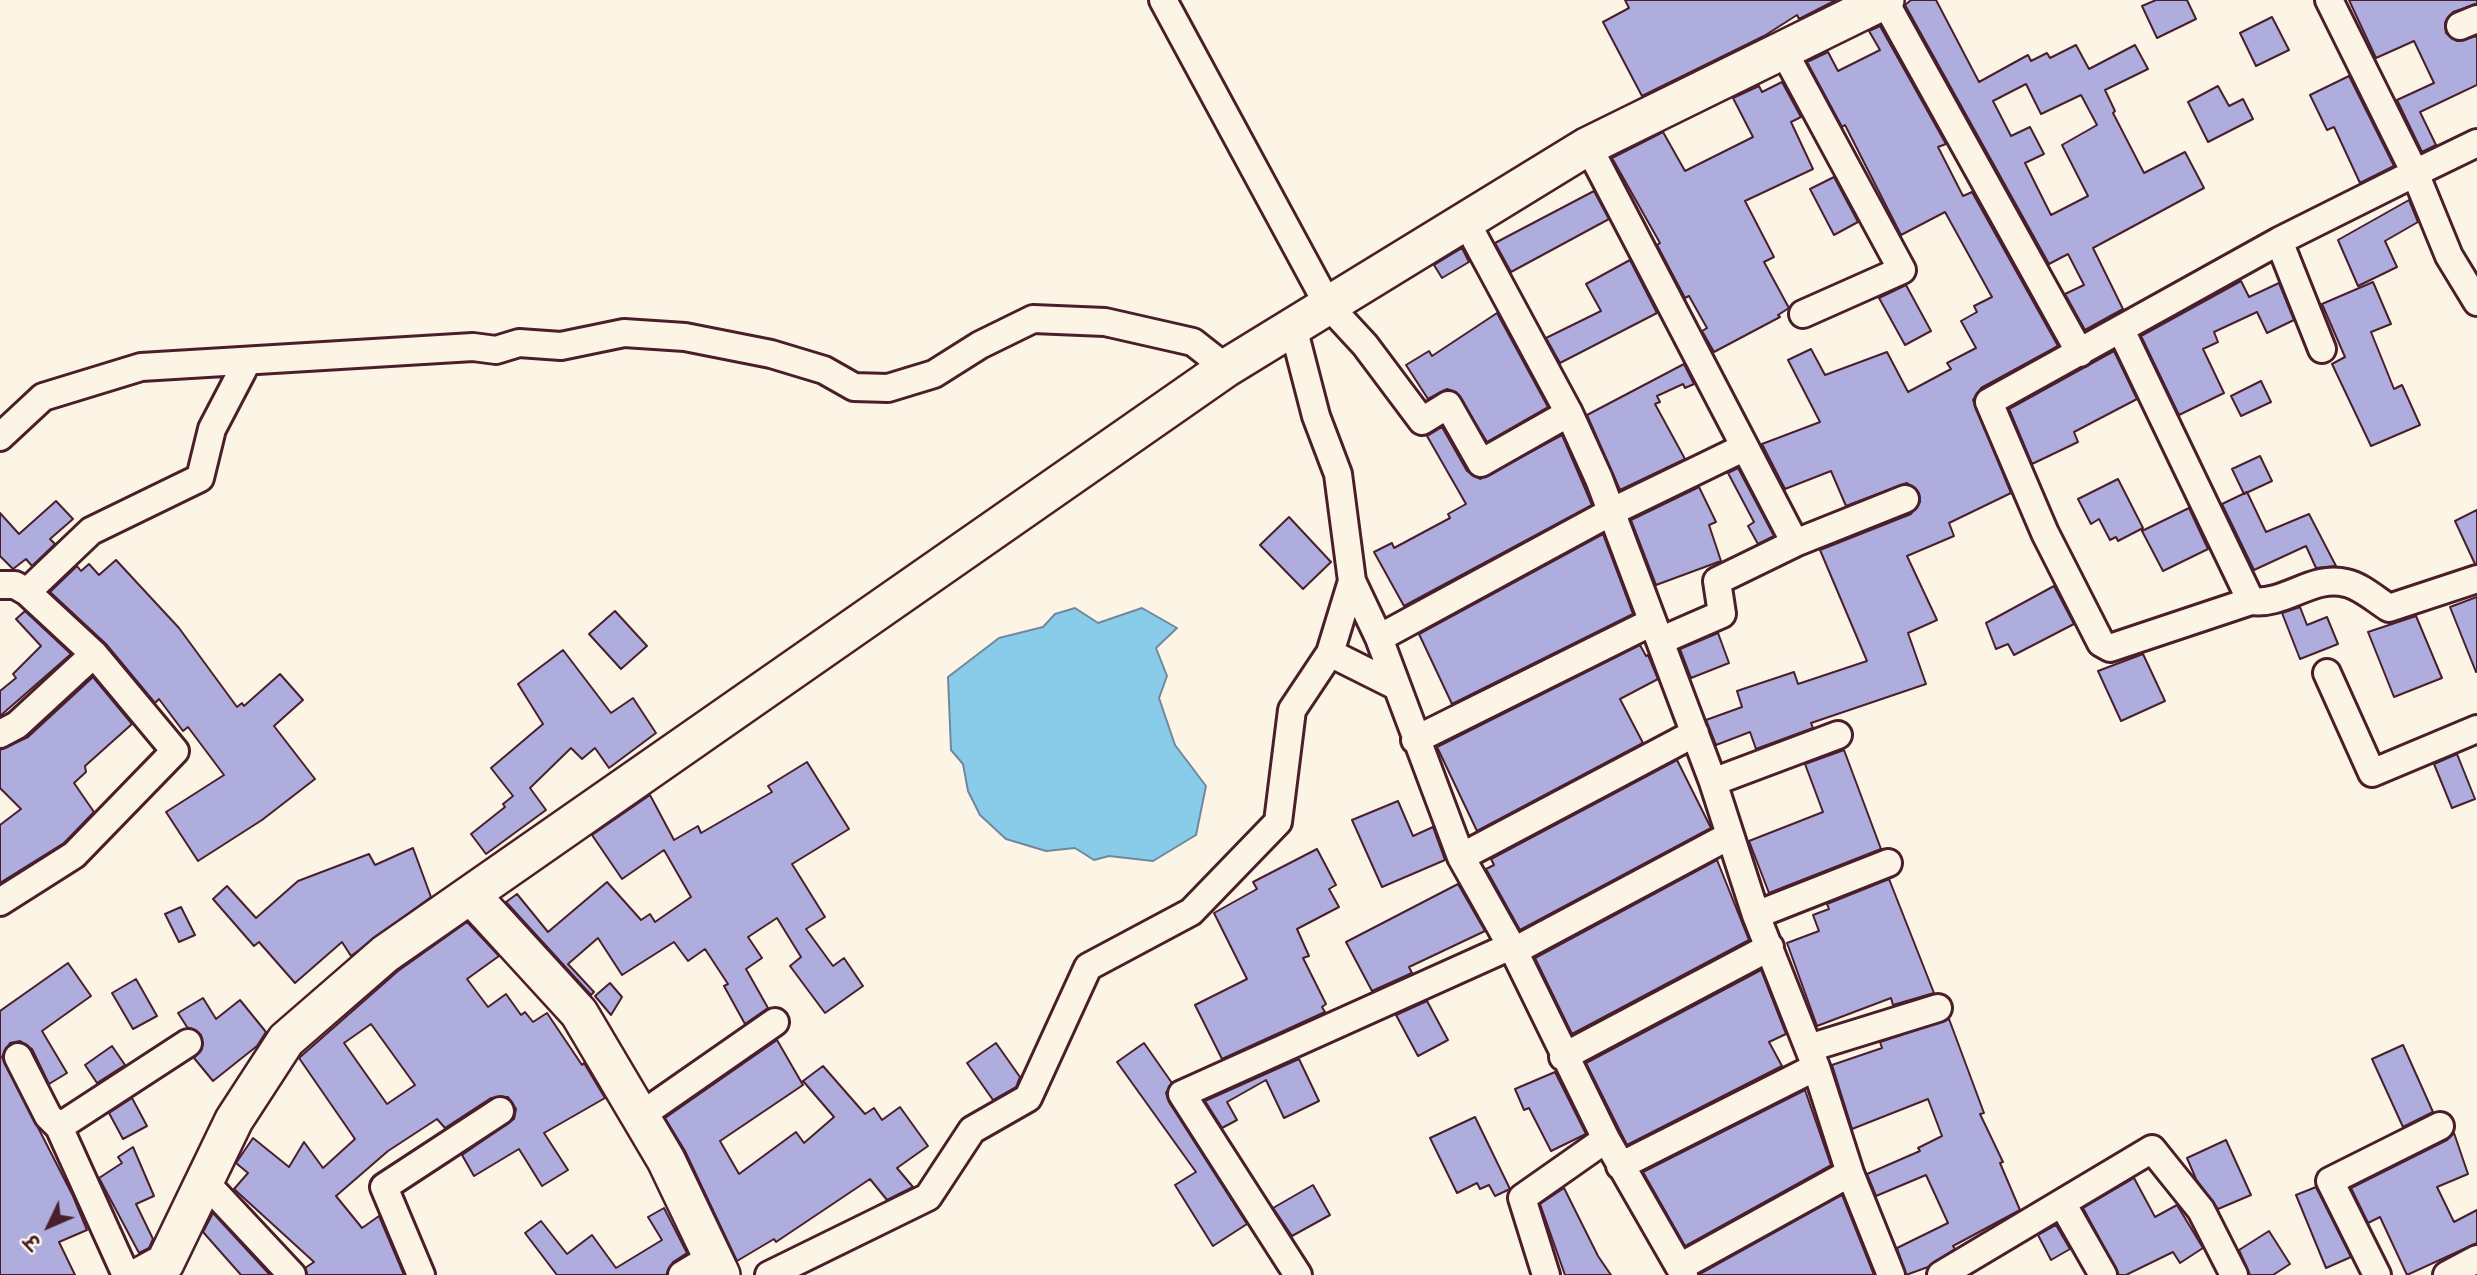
<!DOCTYPE html>
<html>
<head>
<meta charset="utf-8">
<style>
  body { margin:0 }
  #map { position:relative; width:2477px; height:1275px; overflow:hidden; background:#fcf5e5; font-family:"Balsamiq Sans","Playpen Sans Deva",sans-serif }
  canvas { display:block }
  .north { position:absolute; left:14px; top:1191px; width:70px; height:70px; -webkit-text-stroke:5px #fcf5e5; paint-order:stroke; rotate:226deg; font-size:19px; font-weight:700; line-height:28px; text-align:center; color:#4a1f2b }
  .north::after { content:''; display:block; margin:auto; width:24px; height:32px; background:#4a1f2b; clip-path:polygon(50% 0,100% 100%,50% 72%,0 100%) }
</style>
</head>
<body>
<div id="map">
<canvas width="2477" height="1275"></canvas>
<div class="north">उ</div>
</div>
<script>
const ctx = document.querySelector('canvas').getContext('2d');
ctx.lineJoin = 'round';
function fillPath(path, color) { ctx.fillStyle = color; ctx.fill(path, 'evenodd'); }
function strokePath(path, color, width, dash) { ctx.strokeStyle = color; ctx.lineWidth = width; ctx.lineCap = dash ? 'butt' : 'round'; ctx.setLineDash(dash || []); ctx.stroke(path); }
const water = new Path2D(`
  M1075,608l23,15 44,-15 35,20 -21,20 11,28 -8,22 16,47 31,41 -10,49 -43,26 -44,-5 -15,4 -19,-12 -29,3 -40,-12 -26,-24 -12,-24 -5,-27 -12,-14 -3,-73 51,-39 44,-11 12,-13z`);
const building = new Path2D(`
  M1625,0h211l-37,19 -2,-4 -33,21 -122,60 -39,-74 26,-14z
  M1911,0h25l43,82 49,-27 3,6 16,-8 3,5 26,-13 13,24 46,-24 13,24 -43,21 10,21 -2,2 31,60 41,-21 19,36 -111,60 30,61 -38,21 -20,-36 19,-9 -16,-31 -19,10 -144,-259zM2026,84l15,30 40,-19 16,30 -35,20 26,51 -37,19 -26,-52 19,-9 -14,-27 -19,9 -18,-35z
  M2156,0h31l9,19 -39,19 -15,-32z
  M2349,0h128v4l-24,8 -8,11 1,10 11,8 20,-5v49l-57,27 16,33 -14,7 -25,-52 37,-17 -20,-42 -38,17z
  M2272,17l17,33 -33,16 -16,-33z
  M1880,26l66,118 -8,3 25,49 9,-4 86,154 -77,42 -8,12 38,93 -62,30 5,13 -47,20 30,64 -29,13 18,51 -115,39 2,5 -57,21 -6,-17 -34,13 -10,-25 36,-13 -5,-16 57,-19 4,12 69,-23 -47,-111 91,-36 9,-12 -1,-9 -12,-10 -61,23 -15,-35 -46,18 -23,-45 58,-22 -32,-62 23,-11 14,26 62,-23 21,40 43,-23 -4,-6 29,-15 -15,-27 16,-9 -3,-6 18,-9 -47,-85 -44,23 -56,-110 -3,2 -35,-65 21,-10 10,19 42,-21 -11,-19z
  M2349,76l45,90 -34,17 -26,-56 -7,3 -17,-35z
  M1782,82l19,35 -10,5 22,47 -68,32 29,56 -10,5 25,46 -11,7 2,2 -66,35 -12,-21 5,-3 -18,-32 -4,2 -28,-53 3,-2 -48,-85 51,-26 22,39 68,-34 -20,-39 26,-12 3,6z
  M2218,86l11,20 14,-7 10,20 -45,23 -20,-40z
  M1834,177l24,45 -24,13 -24,-46z
  M1594,191l15,28 -98,53 -16,-29z
  M2409,200l9,22 -33,19 12,26 -39,19 -20,-46z
  M1462,248l7,14 -27,16 -8,-13z
  M1630,260l27,53 -97,50 -14,-25 55,-27 -15,-27z
  M2241,281l8,16 30,-14 15,37 -27,13 -10,-21 -43,20 4,10 -15,7 21,44 -45,22 -38,-79z
  M2373,282l18,42 -20,8 23,57 8,-4 18,40 -49,21 -39,-82 13,-7 -23,-53z
  M1906,285l25,46 -26,14 -26,-47z
  M1497,313l51,94 -61,35 -31,-50 -9,-3 -19,10 -22,-34 23,-14 3,5z
  M2114,351l23,48 -63,33 4,10 -46,22 -23,-55z
  M1684,364l10,20 -9,4 -2,-4 -26,12 3,6 -5,2 30,55 -65,31 -33,-75z
  M2261,381l10,21 -30,14 -10,-20z
  M1442,427l25,44 13,8 82,-44 30,70 -188,101 -30,-54 18,-9 2,5 56,-30 -2,-4 18,-10 -39,-68z
  M2260,456l12,25 -28,13 -12,-25z
  M1738,468l36,68 -16,8 -10,-18 6,-4 -26,-49z
  M2118,479l25,49 -25,13 -2,-4 -6,3 -11,-21 -8,5 -13,-25z
  M1699,487l17,35 -7,3 12,36 -65,24 -25,-65z
  M2247,492l19,40 43,-18 27,52 -20,2 -10,-22 -52,24 -32,-66z
  M56,501l17,18 -23,20 5,5 -23,22 -6,-7 -13,10 -13,-13v-43l19,21z
  M2189,508l19,41 -45,22 -21,-40z
  M2477,510v54h-2l-20,-43z
  M1289,517l42,45 -28,27 -43,-44z
  M1603,534l30,80 -181,90 -33,-70z
  M116,560l63,68 58,79 5,-4 2,3 36,-32 23,26 -29,26 41,53 -53,41 -64,41 -32,-49 58,-37 -36,-48 -5,4 -24,-32 -4,4 -49,-59 -56,-52 27,-26 4,5 8,-7 10,11z
  M2054,586l20,38 -60,31 -6,-11 -12,5 -10,-26z
  M2477,597v75h-1l-26,-65z
  M2300,607l7,18 20,-8 11,27 -38,15 -18,-46z
  M25,611l46,43 -71,62v-25l16,-13 -3,-4 28,-28 -25,-27z
  M615,611l32,35 -26,23 -32,-35z
  M2416,616l26,62 -48,19 -26,-65z
  M1718,633l11,30 -38,15 -11,-29z
  M1640,645l6,11 2,-1 10,24 -38,20 23,44 -166,88 -40,-84z
  M563,650l48,63 22,-15 23,35 -47,35 -14,-20 -13,11 -11,-11 -41,40 16,22 -60,44 -15,-20 34,-27 -2,-3 10,-8 -22,-28 52,-44 -25,-40z
  M2143,654l22,47 -44,20 -23,-50z
  M93,677l39,47 -47,42 1,6 -12,11 20,29 -30,31 -64,40v-58l21,-16 -21,-21v-38l28,-13z
  M1844,750l37,99 -112,44 -20,-52 74,-29 -18,-48z
  M2457,754l18,45 -23,9 -18,-44z
  M1677,760l34,68 -191,102 -34,-61 8,-4 -3,-6z
  M807,762l42,67 -57,35 33,53 -19,12 27,37 11,-8 19,28 -38,27 -35,-47 11,-9 -24,-39 -29,19 14,21 -16,11 22,39 -23,16 -21,-38 4,-2 -23,-35 -17,12 -14,-19 -52,33 -24,-37 -30,26 26,28 -3,3 -85,-93 11,-8 31,38 59,-50 34,38 9,-6 5,8 36,-25 -27,-47 -42,29 -30,-44 58,-40 24,45 24,-14 3,7 71,-41 -4,-6z
  M1398,801l15,35 20,-9 12,33 -63,27 -30,-67z
  M413,848l18,49 -80,59 -9,-14 -47,41 -36,-41 -5,4 -41,-47 14,-13 29,32 42,-37 71,-27 6,11z
  M1317,849l19,36 -7,4 10,18 -42,22 12,27 -6,2 23,46 -4,3 3,5 -103,47 -27,-54 52,-26 -33,-66 43,-24 -4,-7z
  M1717,860l32,80 -177,94 -37,-76z
  M1889,879l45,114 -41,12 -2,-7 -74,28 -30,-83 32,-12 -6,-16 16,-6 -2,-5z
  M1458,884l27,47 -76,36 3,6 -40,18 -26,-49z
  M181,907l14,28 -16,7 -14,-28z
  M467,922l32,34 -32,23 21,28 18,-13 15,21 4,-3 8,10 14,-9 35,52 2,-2 21,35 -61,35 24,37 -26,16 -23,-37 -45,27 -12,-21 52,-36 2,-10 -8,-12 -17,1 -46,30 -8,-9 -49,32 -52,45 26,32 17,-12 25,59h-97l-2,-7 9,-6 -80,-73 14,-16 -12,-10 17,-25 36,29 15,-25 19,26 32,-29 -56,-81 99,-87zM371,1024l44,61 -28,19 -43,-61z
  M68,963l23,33 -49,35 25,42 -18,11 -17,-35 -12,-8 -10,2 -8,14 71,139 14,34 -28,12 16,33h-75v-264z
  M1761,970l25,64 -17,8 13,24 -155,79 -41,-82z
  M136,979l21,37 -24,13 -21,-36z
  M610,983l12,14 -11,18 -16,-19z
  M203,998l13,21 24,-19 26,32 -9,14 -44,35 -19,-23 8,-9 -1,-14 -14,-8 -9,-14z
  M1427,1001l21,39 -30,16 -22,-41z
  M1949,1019l35,94 -4,1 23,48 -3,1 20,47 -67,36 2,3 -27,18 -22,8 -9,-27 51,-25 -22,-48 -50,21 -9,-22 53,-23 -2,-3 24,-12 -14,-37 -76,30 -20,-64 50,-17 -2,-6z
  M777,1040l26,45 -83,56 19,33 57,-42 8,11 30,-26 -31,-36 20,-15 42,48 9,-6 8,12 18,-13 28,39 -31,22 16,19 -26,13 -17,-21 -94,63 -2,-3 -37,22 -52,-110 -20,-33z
  M996,1043l24,34 -4,10 -23,13 -26,-37z
  M1144,1043l28,40 -6,10 3,9 78,122 -34,22 -38,-61 21,-13 -79,-110z
  M2403,1045l30,67 -30,15 -31,-68z
  M112,1046l13,19 -28,18 -12,-18z
  M1299,1059l20,42 -35,17 -18,-38 -39,22 10,18 -15,8 -17,-27z
  M1555,1072l31,62 -35,17 -22,-43 -5,2 -9,-21z
  M1805,1090l26,75 -146,81 -42,-74z
  M132,1098l15,28 -24,13 -14,-26z
  M1475,1117l35,72 -15,7 -6,-11 -9,4 -3,-6 -20,10 -27,-55z
  M2454,1133l14,41 -31,13 17,35 23,-12v33l-70,32 -27,-58 -12,6 -17,-35 96,-48z
  M2226,1140l25,55 -33,14 -22,-30 -9,-21z
  M133,1147l21,49 -18,8 17,35 -4,9 -10,5 -40,-75 23,-15 -4,-6z
  M2134,1178l21,39 22,-12 26,43 -23,15 -7,-11 -47,23h-7l-36,-67z
  M1313,1185l17,30 -38,21 -19,-28z
  M2316,1187l35,70 -25,11 -30,-73z
  M1564,1188l34,68 13,19h-46l-25,-71z
  M1842,1195l32,80h-174v-1z
  M664,1208l23,45 -14,9 -7,13h-109l-32,-42 16,-12 26,33 25,-19 24,33 46,-28 -14,-23z
  M213,1213l57,62h-29l-38,-43z
  M2056,1225l14,24 -19,11 -13,-25z
  M2269,1231l21,33 -17,11h-23l-11,-25z`);
const street = new Path2D(`
  M1163,0l165,305 37,40 57,76 26,-16 33,58 88,-50
  M1884,0l196,353
  M2329,0l86,173 62,-30
  M2460,26l17,-7
  M1783,50l119,220 -99,44
  M1588,146l207,397 110,-44
  M1465,220l104,193 30,66 114,303 43,133 60,152 34,106 41,102
  M2279,241l43,108
  M1293,327l23,89 22,58 14,107 27,57 82,219 53,94 92,188 78,136
  M2121,330l130,271c33,5 62,-27 95,-18 15,3 30,17 43,25l88,-29
  M0,437l43,-40 98,-30 332,-20 23,3 23,-7 42,3 63,-13 61,4 86,17 53,16 30,17 34,1 46,-14 46,-29 53,-26 72,3 88,20 33,26
  M0,585h15l12,7 67,62 81,97 -101,104 -74,47
  M27,592l64,-61 109,-53 12,-49 35,-67
  M2251,601l-141,47 -9,-5 -56,-110 -56,-131 290,-161 136,-68 34,83 28,46
  M1379,638l232,-126 134,-65
  M1660,641l62,-27 -5,-33 78,-38
  M1330,653l66,33
  M2327,673l45,100 105,-44
  M0,734l17,-9 77,-71
  M1415,740l237,-118
  M1713,782l125,-47
  M1461,857l234,-124
  M1756,915l132,-52
  M1514,951l215,-115
  M1809,1048l129,-40
  M18,1057l30,59 11,11 67,148
  M1563,1057l207,-110
  M640,1116l135,-94
  M59,1127l129,-84
  M1620,1166l196,-99
  M205,1182l87,93
  M2062,1203l41,72
  M1680,1267l170,-94
  M421,1275l-37,-88 116,-76
  M682,1275l30,-18
  M769,1275l159,-78 44,-67 56,-32 60,-131 103,-55 87,-90 14,-112 38,-57 22,-72
  M1298,1275l-116,-181 329,-148
  M1546,1275l-24,-77 84,-59
  M1941,1275l211,-126 49,61 33,65
  M2377,1275l-47,-94 110,-55
  M2447,1275l30,-16`);
const secondary = new Path2D(`
  M471,895l108,118 87,147 55,115
  M143,1275l22,-12 69,-143 52,-80 99,-86 841,-586 362,-222 297,-146`);
fillPath(water, '#89ccea');
strokePath(water, '#70879e', 2);
fillPath(building, '#afacde');
strokePath(building, '#4a1f2b', 2);
strokePath(street, '#4a1f2b', 32);
strokePath(secondary, '#4a1f2b', 42);
strokePath(street, '#fcf5e5', 26);
strokePath(secondary, '#fcf5e5', 37);
</script>
</body>
</html>
